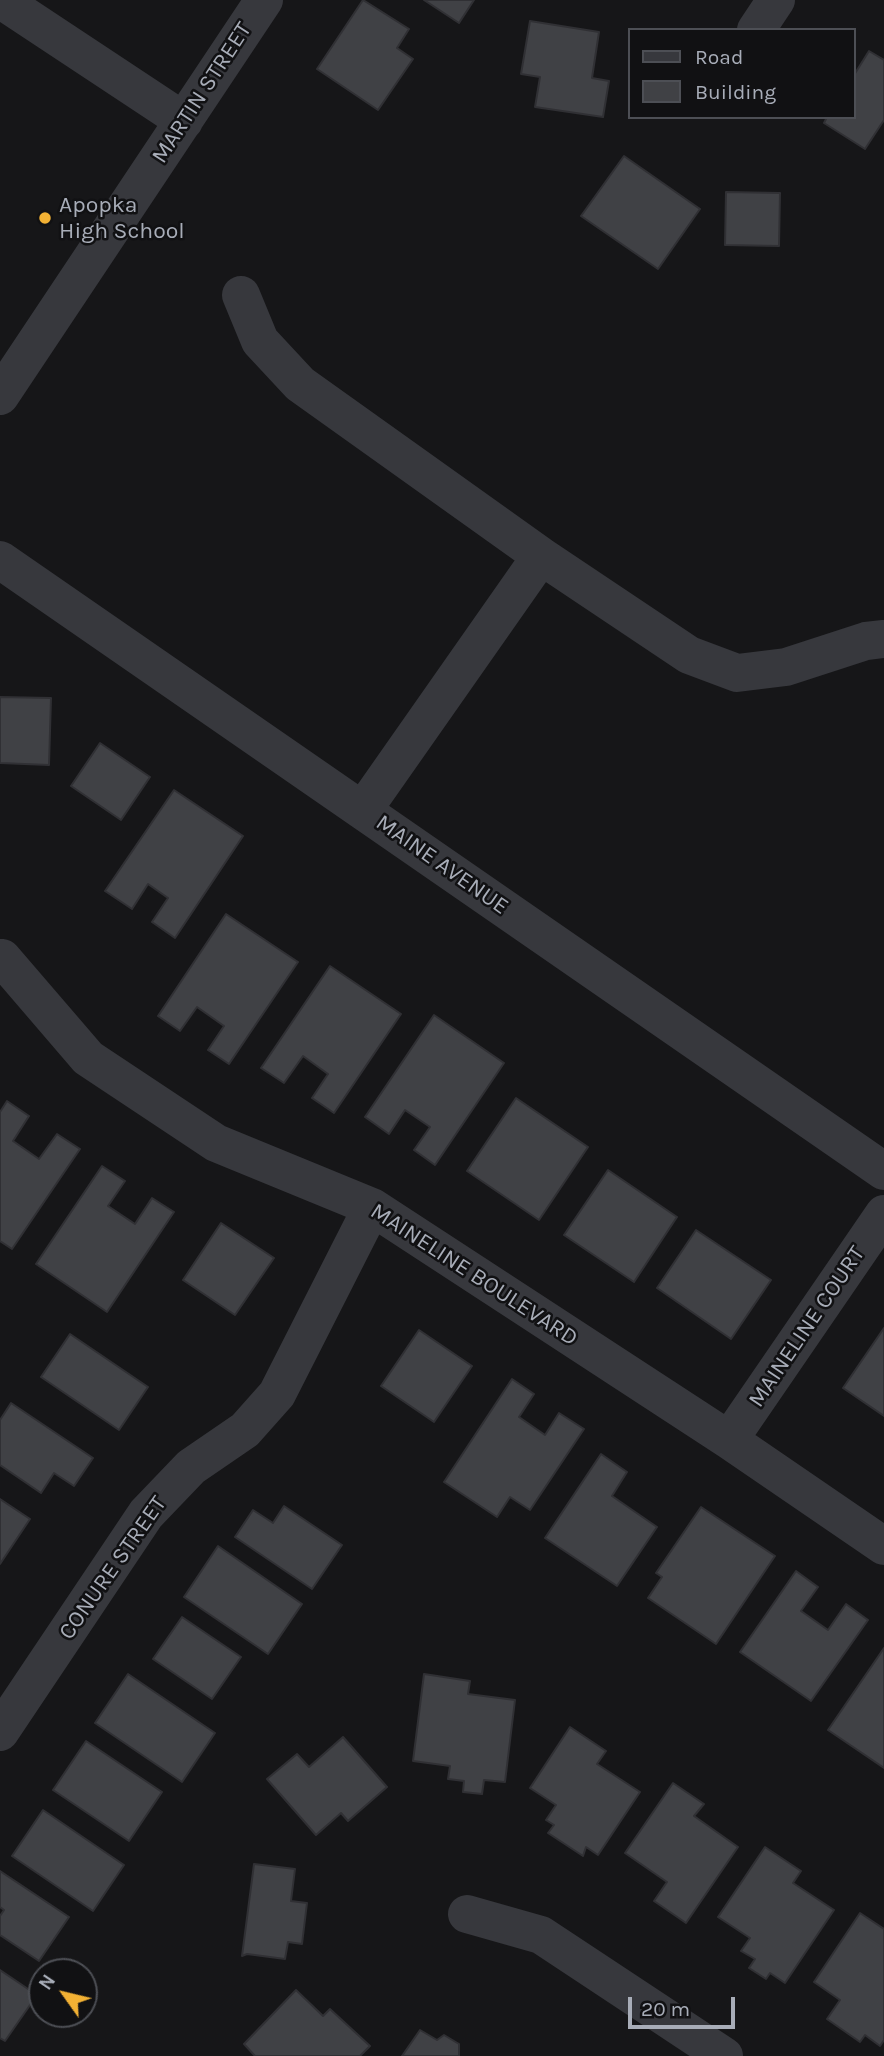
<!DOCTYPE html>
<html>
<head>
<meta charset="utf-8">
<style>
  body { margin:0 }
  #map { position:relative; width:884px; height:2056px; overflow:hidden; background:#161618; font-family:Karla,sans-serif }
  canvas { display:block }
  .legend { position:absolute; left:628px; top:28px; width:228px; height:91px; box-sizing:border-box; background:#111113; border:2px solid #4d4f55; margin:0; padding:9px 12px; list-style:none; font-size:21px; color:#a8adb8 }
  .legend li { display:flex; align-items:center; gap:14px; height:35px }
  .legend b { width:35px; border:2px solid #4d4f55 }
  .north { position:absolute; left:28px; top:1958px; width:70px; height:70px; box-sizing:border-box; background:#111113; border:2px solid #4d4f55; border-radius:50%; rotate:304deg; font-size:19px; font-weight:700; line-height:28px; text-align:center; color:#a8adb8 }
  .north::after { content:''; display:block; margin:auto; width:24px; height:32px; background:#f2b134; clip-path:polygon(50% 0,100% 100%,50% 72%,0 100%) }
  .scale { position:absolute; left:628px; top:1997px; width:107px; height:32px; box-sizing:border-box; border:4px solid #a8adb8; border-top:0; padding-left:9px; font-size:21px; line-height:24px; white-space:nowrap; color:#a8adb8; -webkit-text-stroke:5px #111113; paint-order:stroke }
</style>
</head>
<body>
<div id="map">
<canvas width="884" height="2056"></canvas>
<ul class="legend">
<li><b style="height:9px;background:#37383d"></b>Road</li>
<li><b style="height:19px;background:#404145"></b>Building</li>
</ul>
<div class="north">N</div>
<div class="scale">20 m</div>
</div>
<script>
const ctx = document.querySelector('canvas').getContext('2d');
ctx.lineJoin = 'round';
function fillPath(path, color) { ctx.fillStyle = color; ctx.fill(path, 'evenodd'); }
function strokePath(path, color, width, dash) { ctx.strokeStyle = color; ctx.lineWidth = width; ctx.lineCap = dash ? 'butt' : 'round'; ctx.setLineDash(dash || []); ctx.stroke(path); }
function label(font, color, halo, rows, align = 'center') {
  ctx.font = font + ' Karla,sans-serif'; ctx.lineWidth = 5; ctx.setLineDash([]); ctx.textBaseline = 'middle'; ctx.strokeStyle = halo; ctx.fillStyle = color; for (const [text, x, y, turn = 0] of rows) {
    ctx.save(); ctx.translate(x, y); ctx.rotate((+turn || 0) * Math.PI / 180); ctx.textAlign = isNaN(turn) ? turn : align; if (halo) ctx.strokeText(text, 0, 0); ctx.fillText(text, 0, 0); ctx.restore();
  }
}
const building = new Path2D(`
  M363,0l46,29 -12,19 16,11 -35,51 -61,-41z
  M424,0h50l-15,23z
  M530,21l69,11 -7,46 17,3 -6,36 -68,-10 5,-30 -19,-3z
  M869,51l15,9v60l-19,29 -41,-26 3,-6h27v-42z
  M624,156l76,53 -42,60 -77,-53z
  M726,192l54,1 -1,53 -54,-1z
  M0,697l51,1 -2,67 -49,-2z
  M100,743l50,34 -29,43 -50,-34z
  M174,790l69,46 -68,102 -23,-16 16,-24 -20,-14 -16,25 -27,-18z
  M226,914l72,48 -69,102 -21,-14 16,-24 -27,-19 -17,24 -22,-15z
  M330,966l71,48 -67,99 -22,-15 16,-24 -25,-18 -19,27 -23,-15z
  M434,1015l70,48 -69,102 -21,-15 16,-23 -25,-17 -16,24 -24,-17z
  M516,1098l72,49 -49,73 -72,-49z
  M7,1101l22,15 -16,25 26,18 18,-25 23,15 -68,100 -12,-8v-129z
  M102,1166l23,15 -17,25 27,18 17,-26 22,14 -67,100 -71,-48z
  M608,1170l69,47 -43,65 -70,-47z
  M221,1223l53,35 -39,57 -52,-35z
  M696,1230l75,50 -40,59 -74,-51z
  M884,1328v88l-41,-28z
  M419,1330l53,36 -38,56 -53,-36z
  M70,1334l78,53 -29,43 -78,-53z
  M512,1379l22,15 -15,23 26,18 14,-22 25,16 -54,81 -20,-13 -13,20 -53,-35z
  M11,1403l82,55 -19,28 -20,-13 -13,20 -41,-28v-45z
  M601,1454l26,18 -15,24 45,31 -40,59 -72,-48z
  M0,1499l30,20 -30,45z
  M284,1506l58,39 -30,44 -77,-52 18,-27 20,13z
  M701,1507l74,49 -59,88 -68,-46 14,-21 -6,-4z
  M218,1546l84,58 -34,50 -84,-57z
  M796,1571l22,16 -17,24 27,19 18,-26 22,16 -57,81 -71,-49z
  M182,1617l59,40 -29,42 -59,-40z
  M884,1648v120l-56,-38z
  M128,1674l87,59 -33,49 -87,-59z
  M424,1674l46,7 -2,13 47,6 -10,82 -21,-2 -2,14 -19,-2 1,-11 -16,-2 2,-13 -37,-5z
  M570,1727l36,24 -9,13 43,28 -42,63 -12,-8 -3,9 -35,-23 6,-8 -8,-5 10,-15 -26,-17z
  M343,1737l44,50 -39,34 -7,-8 -25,22 -49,-56 30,-25 12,13z
  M86,1741l76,51 -33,49 -76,-51z
  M673,1783l31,21 -10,12 44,31 -52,76 -32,-22 13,-19 -42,-29z
  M43,1810l81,55 -31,46 -81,-55z
  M765,1847l36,24 -8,12 41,27 -49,73 -15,-10 -4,6 -17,-11 6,-9 -14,-8 9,-13 -32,-21z
  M254,1864l41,5 -4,32 16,2 -5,41 -14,-2 -3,17 -38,-5 -5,2z
  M0,1871l69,46 -30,44 -39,-26v-19l4,-6 -4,-3z
  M860,1913l24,16v111l-4,6 -15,-11 -5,7 -33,-23 13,-19 -26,-18z
  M0,1970l37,25 -32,46 -5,-3z
  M296,1990l27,26 7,-7 40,37 -10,10h-105l-11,-12z
  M420,2030l17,10 7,-5 15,9v12h-57z`);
const minor = new Path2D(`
  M1,0l183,121
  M756,30l20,-30
  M241,295l19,46 40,43 241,172 -178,254
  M0,396l264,-396
  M541,556l148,99 48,18 49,-6 80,-26 18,-2
  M0,560l884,611
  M2,958l86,100 128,85 156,64 357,233 155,106
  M729,1440l155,-226
  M0,1732l146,-218 45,-47 54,-37 32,-36 95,-187
  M467,1914l74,21 183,121`);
const markers = [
  [45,218,7,"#f2b134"]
];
const streetNames = [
  ["MARTIN STREET",202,93,-57],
  ["MAINE AVENUE",442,865,35],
  ["MAINELINE BOULEVARD",474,1275,33],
  ["MAINELINE COURT",807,1327,-56],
  ["CONURE STREET",113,1568,-55]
];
const poiNames = [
  ["Apopka",59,205],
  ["High School",59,231]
];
fillPath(building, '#404145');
strokePath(building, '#303034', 2);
strokePath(minor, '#37383d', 38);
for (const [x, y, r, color] of markers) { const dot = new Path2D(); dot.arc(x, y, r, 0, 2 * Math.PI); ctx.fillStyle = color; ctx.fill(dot); strokePath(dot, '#111113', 2.5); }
label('23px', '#a8adb8', '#111113', streetNames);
label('23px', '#a8adb8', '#111113', poiNames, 'left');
</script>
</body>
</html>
